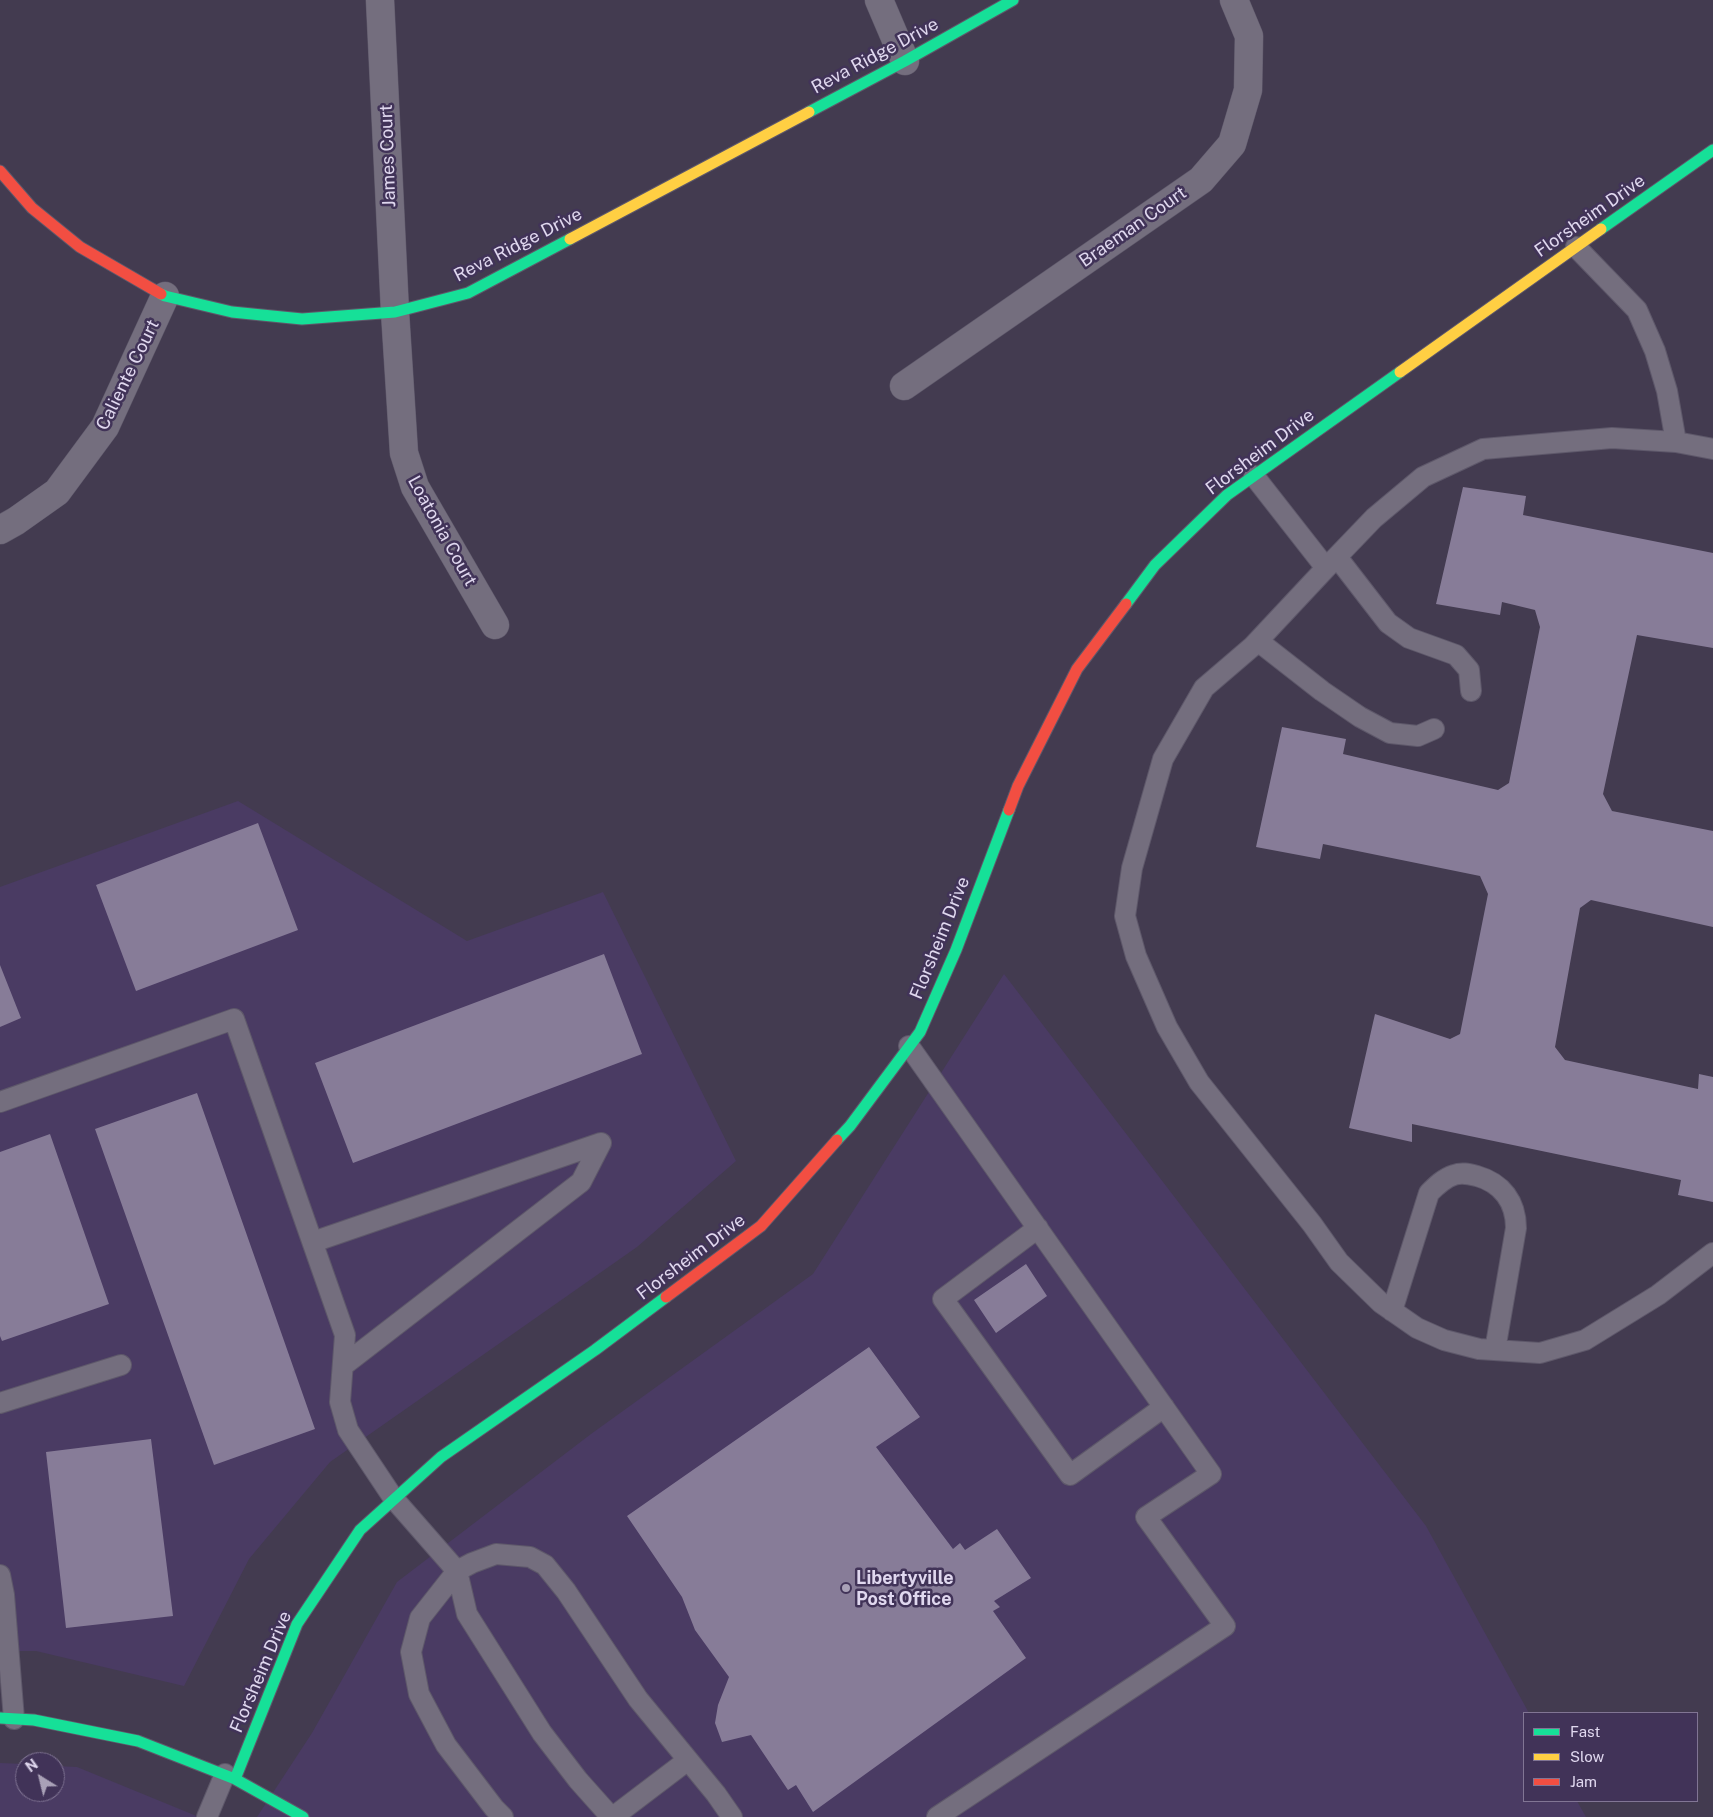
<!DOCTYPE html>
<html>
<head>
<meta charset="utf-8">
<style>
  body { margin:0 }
  #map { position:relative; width:1713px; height:1817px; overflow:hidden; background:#433b50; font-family:"Public Sans",sans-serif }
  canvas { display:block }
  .legend { position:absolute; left:1523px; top:1712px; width:175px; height:90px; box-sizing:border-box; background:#413358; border:1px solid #817594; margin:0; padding:6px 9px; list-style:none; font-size:15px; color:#e0d8ef }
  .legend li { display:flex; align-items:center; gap:10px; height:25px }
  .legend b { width:25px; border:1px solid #817594 }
  .north { position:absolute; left:15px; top:1752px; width:50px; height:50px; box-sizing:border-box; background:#413358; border:1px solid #817594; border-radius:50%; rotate:324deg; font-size:14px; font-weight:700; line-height:20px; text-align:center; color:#e0d8ef }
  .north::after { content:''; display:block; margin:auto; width:18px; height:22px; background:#a9a1b7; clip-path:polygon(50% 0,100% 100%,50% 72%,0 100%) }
</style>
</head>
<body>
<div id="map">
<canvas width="1713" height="1817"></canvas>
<ul class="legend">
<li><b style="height:6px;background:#16e098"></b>Fast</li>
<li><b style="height:6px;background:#ffcf43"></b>Slow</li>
<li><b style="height:6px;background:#f24e42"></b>Jam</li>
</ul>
<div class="north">N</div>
</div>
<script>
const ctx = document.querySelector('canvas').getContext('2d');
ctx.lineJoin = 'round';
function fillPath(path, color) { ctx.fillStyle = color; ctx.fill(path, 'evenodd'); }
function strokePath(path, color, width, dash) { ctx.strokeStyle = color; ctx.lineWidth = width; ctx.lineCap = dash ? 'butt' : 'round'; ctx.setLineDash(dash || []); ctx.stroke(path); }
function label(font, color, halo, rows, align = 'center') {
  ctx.font = font + ' "Public Sans",sans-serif'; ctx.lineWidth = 5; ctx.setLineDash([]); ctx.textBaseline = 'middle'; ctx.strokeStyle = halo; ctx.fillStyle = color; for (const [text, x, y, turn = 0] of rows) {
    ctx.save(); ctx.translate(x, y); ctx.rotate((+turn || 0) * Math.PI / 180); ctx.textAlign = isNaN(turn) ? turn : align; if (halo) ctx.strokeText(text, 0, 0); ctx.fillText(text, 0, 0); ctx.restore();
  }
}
const built = new Path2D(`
  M238,801l229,140 136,-49 133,269 -99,86 -307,215 -81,97 -65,127 -148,-35h-36v-764z
  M1004,974l422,552 103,187h-5v88h53l9,16h-1329l55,-84 85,-151 194,-148 222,-160z
  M0,1763l25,1v28h30v-26l22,1 122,50h-199z`);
const building = new Path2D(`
  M1463,487l63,9 -3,19 190,38v95l-76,-13 -34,159 9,17 101,20v96l-122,-27 -11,8 -25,139 10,13 133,29 1,-15 14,3v125l-35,-7 3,-15 -269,-56v18l-63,-14 26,-114 75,25 10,-5 28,-140 -8,-18 -157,-32 -3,15 -64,-12 26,-120 64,12 -3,15 155,36 11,-7 31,-156 -5,-17 -33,-8 -2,13 -64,-11z
  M258,823l40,107 -162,61 -40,-106z
  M604,954l38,100 -289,109 -38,-100z
  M0,965l21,53 -21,9z
  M197,1093l118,336 -101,36 -119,-336z
  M50,1134l59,170 -107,37 -2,-5v-184z
  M1026,1264l21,32 -51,37 -22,-33z
  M869,1347l51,70 -44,30 77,102 7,-6 5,7 32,-21 34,49 -37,23 6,6 -7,4 33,47 -213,154 -17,-27 -8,5 -37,-55 -29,7 -7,-19 3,-18 11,-28 -34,-47 -13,-33 -55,-81z
  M151,1439l22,177 -107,12 -20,-176z`);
const lane = new Path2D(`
  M1576,247l61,63 18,41 12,40 9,51 37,7
  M1254,476l72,92 -73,78 -49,42 -41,71 -31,109 -7,48 11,40 31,71 32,55 113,142 27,38 42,41 36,25 27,12 35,9 61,4 45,-13 73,-45 55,-42
  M1337,557l51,66 21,15 47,17 13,15 2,21
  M1326,568l48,-50 49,-41 60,-28 129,-11 64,4
  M1258,641l64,50 38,26 30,16 28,3 16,-7
  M909,1046l302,428 -65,43 79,109 -288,191
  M0,1102l234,-83 111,316 -5,67 8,28 46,69 63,72 10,43 75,119 36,47 33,37
  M1038,1228l-95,71 127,176 94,-68
  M313,1242l288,-99 -20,39 -237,183
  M1392,1311l37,-118c7,-7 15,-15 25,-18 8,-3 15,-1 23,1 25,7 39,26 39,52l-21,122
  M0,1403l121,-38
  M0,1575l4,20 10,124
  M207,1817l18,-43
  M503,1817l-9,-9 -48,-63 -27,-51 -8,-42 9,-34 37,-47 15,-8 24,-9 34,3 15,8 21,26 72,108 78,95 16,23
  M613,1817l75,-57`);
const street = new Path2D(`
  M380,0l15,312 9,141 11,34 80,138
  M879,0l26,61
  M904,386l297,-206 31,-36 16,-54 1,-54 -15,-36
  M0,530l16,-9 41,-29 48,-65 60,-131`);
const fast = new Path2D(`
  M809,112l96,-51 108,-61
  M1601,229l112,-79
  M161,294l4,2 67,16 70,7 93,-7 73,-19 102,-54
  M1126,604l29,-39 72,-70 173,-123
  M837,1140l13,-14 70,-94 36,-82 53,-140
  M0,1718l34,2 104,21 97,38 68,38
  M235,1779l62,-155 63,-94 81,-73 154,-107 71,-53`);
const slow = new Path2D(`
  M570,239l239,-127
  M1400,372l201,-143`);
const jam = new Path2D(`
  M0,171l32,37 48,39 81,47
  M1009,810l9,-24 59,-117 49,-65
  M666,1297l95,-71 76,-86`);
const markers = [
  [846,1588,5,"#a9a1b7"]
];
const streetNames = [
  ["Reva Ridge Drive",875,56,-28],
  ["James Court",388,156,-92],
  ["Florsheim Drive",1590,216,-35],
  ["Braeman Court",1133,227,-35],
  ["Reva Ridge Drive",518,245,-27],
  ["Caliente Court",128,375,-64],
  ["Florsheim Drive",1260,452,-37],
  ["Loatonia Court",442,531,61],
  ["Florsheim Drive",940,938,-68],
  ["Florsheim Drive",691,1257,-37],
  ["Florsheim Drive",261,1672,-67]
];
const poiNames = [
  ["Libertyville",856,1578],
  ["Post Office",856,1599]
];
fillPath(built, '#4a3b63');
fillPath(building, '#877c98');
strokePath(lane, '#5e586a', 22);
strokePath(street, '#5e586a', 29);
strokePath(fast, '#5e586a', 13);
strokePath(slow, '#5e586a', 13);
strokePath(jam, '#5e586a', 13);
strokePath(lane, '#746e7e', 20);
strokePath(street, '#746e7e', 28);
strokePath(fast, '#16e098', 11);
strokePath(slow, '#ffcf43', 11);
strokePath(jam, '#f24e42', 11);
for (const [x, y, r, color] of markers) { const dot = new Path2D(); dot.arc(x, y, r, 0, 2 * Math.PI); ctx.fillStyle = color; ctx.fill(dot); strokePath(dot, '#413358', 2); }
label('18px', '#e0d8ef', '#413358', streetNames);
label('bold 18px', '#e0d8ef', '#413358', poiNames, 'left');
</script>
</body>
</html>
